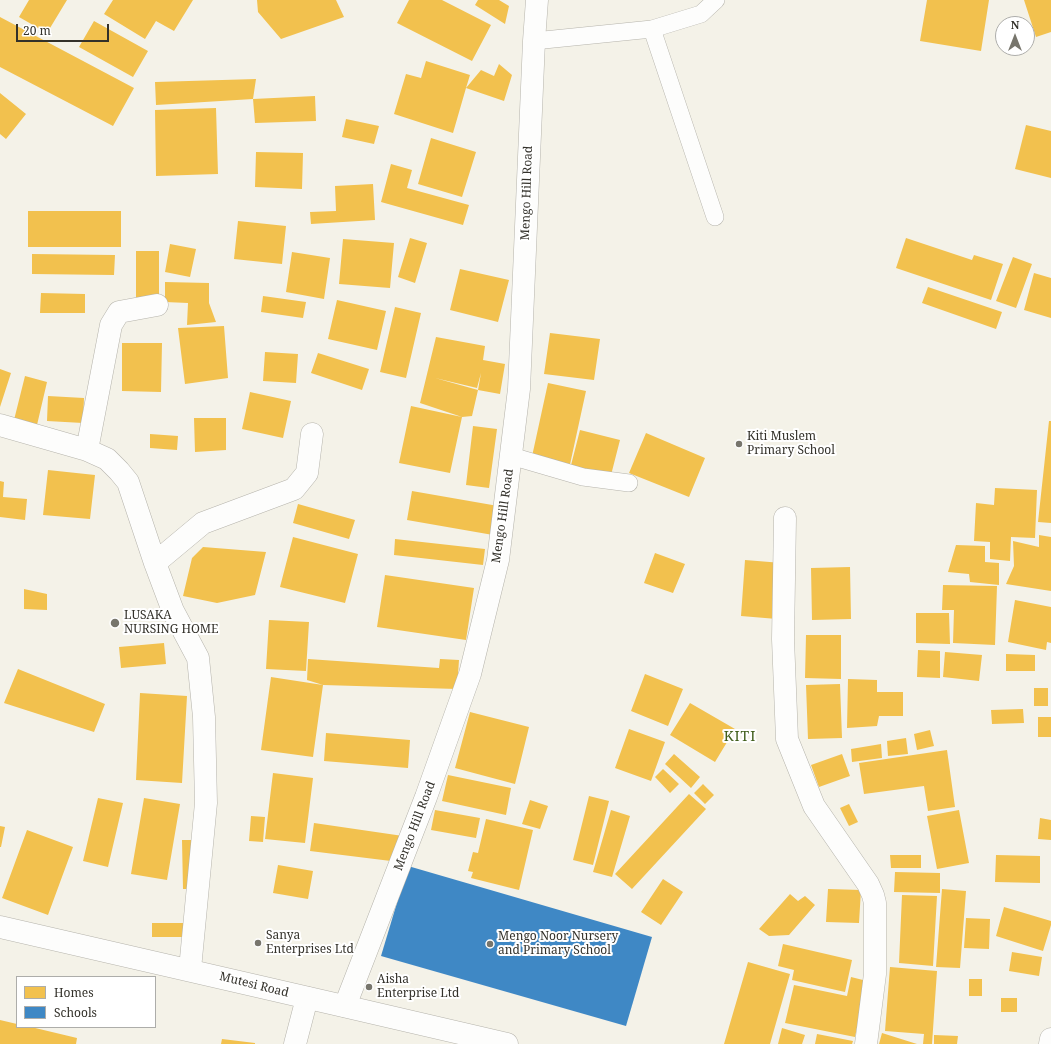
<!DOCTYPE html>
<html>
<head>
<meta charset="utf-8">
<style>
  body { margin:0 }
  #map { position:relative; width:1051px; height:1044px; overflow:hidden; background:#f4f2e8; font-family:"Noto Serif",serif }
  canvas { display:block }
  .legend { position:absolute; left:16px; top:976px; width:140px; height:52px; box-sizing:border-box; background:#fff; border:1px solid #adadaa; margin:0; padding:5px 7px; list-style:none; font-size:12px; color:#33312a }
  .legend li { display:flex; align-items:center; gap:8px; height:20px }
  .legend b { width:20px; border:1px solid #adadaa }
  .north { position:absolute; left:995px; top:16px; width:40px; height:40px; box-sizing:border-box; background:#fff; border:1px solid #adadaa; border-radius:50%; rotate:0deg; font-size:11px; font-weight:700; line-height:16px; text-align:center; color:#33312a }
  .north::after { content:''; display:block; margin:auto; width:14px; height:18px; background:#77756c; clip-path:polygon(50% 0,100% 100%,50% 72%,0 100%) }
  .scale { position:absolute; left:16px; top:24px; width:93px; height:18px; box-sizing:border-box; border:2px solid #33312a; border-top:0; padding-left:5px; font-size:12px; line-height:14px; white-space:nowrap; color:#33312a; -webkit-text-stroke:3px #fff; paint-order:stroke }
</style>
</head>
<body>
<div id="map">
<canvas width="1051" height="1044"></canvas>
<ul class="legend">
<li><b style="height:11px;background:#f2c14e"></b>Homes</li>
<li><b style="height:11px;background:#3f88c5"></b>Schools</li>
</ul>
<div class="north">N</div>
<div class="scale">20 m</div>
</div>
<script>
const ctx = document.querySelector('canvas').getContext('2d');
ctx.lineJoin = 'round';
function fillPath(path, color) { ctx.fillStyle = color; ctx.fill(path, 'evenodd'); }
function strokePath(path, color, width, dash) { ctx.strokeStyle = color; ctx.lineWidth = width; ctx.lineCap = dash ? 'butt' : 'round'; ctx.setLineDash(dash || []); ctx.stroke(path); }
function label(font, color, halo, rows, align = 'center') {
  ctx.font = font + ' "Noto Serif",serif'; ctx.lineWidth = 4; ctx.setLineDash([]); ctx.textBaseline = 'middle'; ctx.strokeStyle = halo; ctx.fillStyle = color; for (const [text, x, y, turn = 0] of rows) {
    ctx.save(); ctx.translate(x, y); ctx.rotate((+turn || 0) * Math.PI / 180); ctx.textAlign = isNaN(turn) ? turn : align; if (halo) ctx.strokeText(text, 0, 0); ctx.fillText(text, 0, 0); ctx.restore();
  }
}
const homes = new Path2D(`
  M29,0h38l-20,33 -28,-16z
  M113,0h80l-19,31 -18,-10 -11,18 -41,-25z
  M257,0h79l8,17 -63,22 -23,-27z
  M409,0h33l49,25 -19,36 -75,-38z
  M478,0h21l10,6 -4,18 -30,-19z
  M927,0h62l-8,51 -61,-10z
  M1024,0h27v32l-15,5z
  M0,17l134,71 -21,38 -113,-59z
  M94,21l54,30 -15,26 -54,-30z
  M426,61l44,14 -4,13 15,-18 13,6 5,-12 13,11 -8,26 -38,-13 -13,45 -59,-19 12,-40 15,4z
  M256,79l-3,20 -97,6 -1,-23z
  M0,93l26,21 -20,25 -6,-5z
  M315,96l1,25 -61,2 -2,-24z
  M216,108l2,66 -62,2 -1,-66z
  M346,119l33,7 -5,18 -32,-7z
  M1026,125l25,6v47l-36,-9z
  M431,138l45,14 -14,45 -44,-13z
  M256,152l47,1 -1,36 -47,-2z
  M391,164l21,6 -5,18 62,17 -6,20 -82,-23z
  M373,184l2,36 -64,4 -1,-12 26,-1 -1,-25z
  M28,211h93v36h-93z
  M238,221l48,5 -4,38 -48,-5z
  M410,238l17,5 -12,40 -17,-6z
  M906,238l66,22 2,-5 29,9 -12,36 -95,-32z
  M343,239l51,4 -4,45 -51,-4z
  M170,244l26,5 -6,28 -25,-5z
  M136,251h23v49h-23z
  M292,252l38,6 -6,41 -38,-7z
  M32,254l83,1 -1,20 -82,-1z
  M1013,257l19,7 -16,44 -20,-7z
  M460,269l49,11 -11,42 -48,-12z
  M1034,273l17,5v40l-27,-8z
  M165,282l44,1v20l7,19 -29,3 1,-22 -23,-1z
  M928,287l74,25 -6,17 -74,-26z
  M41,293l44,1v19h-45z
  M263,296l43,6 -3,16 -42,-6z
  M337,300l49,11 -9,39 -49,-11z
  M395,307l26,6 -15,65 -26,-6z
  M224,326l4,52 -43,6 -7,-56z
  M550,333l50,6 -6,41 -50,-6z
  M436,337l49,9 -2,14 22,4 -5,30 -22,-4 3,-17 -4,15 -42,-10 43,12 -6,26 -10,1 -42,-14z
  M122,343h40l-1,49 -39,-1z
  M265,352l33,2 -2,29 -33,-2z
  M318,353l51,16 -7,21 -51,-17z
  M0,369l11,4 -11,34z
  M25,376l22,6 -10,43 -23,-5z
  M548,383l38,8 -17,78 -38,-8z
  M250,392l41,9 -8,37 -41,-9z
  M48,396l36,2 -1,25 -36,-2z
  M411,406l51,11 -12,56 -51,-10z
  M194,418h32v32l-31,2z
  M1049,421h2v102l-13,-1z
  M473,426l24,3 -8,59 -23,-3z
  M580,430l40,10 -10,39 -40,-10z
  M646,433l59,25 -16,39 -60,-24z
  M150,434l28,2 -1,14 -27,-2z
  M48,470l47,5 -5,44 -47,-4z
  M0,481l4,1 -1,15 24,2 -2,21 -25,-3z
  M995,488l42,2 -2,48 -24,-1 -1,24 -20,-2v-17l-16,-1 2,-38 18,2z
  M412,491l86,15 -5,29 -86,-15z
  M298,504l57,16 -6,19 -56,-16z
  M1039,535l12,2v54l-45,-7 8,-18 -1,-25 26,6z
  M293,537l65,17 -13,49 -65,-16z
  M395,539l90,10 -2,16 -89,-10z
  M956,545l29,1v16l14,1v22l-29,-3 -1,-8 -21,-2z
  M203,547l63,5 -11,43 -38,8 -34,-7 9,-38z
  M655,553l30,11 -12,29 -29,-10z
  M745,560l37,3 -5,56 -36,-3z
  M850,567l1,52 -39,1 -1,-52z
  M385,575l89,13 -8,52 -89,-13z
  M943,585l54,1 -2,59 -42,-2 1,-33h-12z
  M24,589l23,5v16l-23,-1z
  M1015,600l36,7v36l-4,-1 -1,8 -38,-8z
  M916,613h33l1,31 -34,-1z
  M269,620l40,2 -3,49 -40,-2z
  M806,635h35v44l-36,-1z
  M164,643l2,21 -45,4 -2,-21z
  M918,650l22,1v27l-23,-1z
  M945,652l37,3 -3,26 -36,-4z
  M1006,654l29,1v16h-29z
  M308,659l131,9 1,-9 19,1 -2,29 -134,-4 -16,-5z
  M18,669l87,35 -11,28 -90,-29z
  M645,674l38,15 -15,37 -37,-15z
  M271,677l52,8 -10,72 -52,-7z
  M848,679l29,1v12h26v24h-24l-2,10 -30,2z
  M840,684l2,54 -34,1 -2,-54z
  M1034,688h14v18h-14z
  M140,693l47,3 -5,87 -46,-3z
  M690,703l45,26 -20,33 -45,-27z
  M1023,709l1,14 -32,1 -1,-14z
  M470,712l59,15 -14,57 -60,-16z
  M1038,717h13v20h-13z
  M629,729l36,13 -14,39 -36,-13z
  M930,730l4,16 -17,4 -3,-16z
  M326,733l84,7 -2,28 -84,-7z
  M906,738l2,16 -20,2 -1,-15z
  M881,744l1,14 -30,4 -1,-13z
  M947,750l8,57 -27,4 -4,-25 -60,8 -5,-31z
  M674,754l26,23 -9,11 -26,-24z
  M842,754l8,22 -31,11 -8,-22z
  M663,769l16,15 -9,9 -15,-16z
  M273,773l40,5 -8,65 -40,-4z
  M448,775l63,13 -5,27 -64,-14z
  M703,784l11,11 -9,9 -11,-11z
  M689,794l17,15 -74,80 -17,-15z
  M589,796l20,5 -16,64 -20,-5z
  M98,798l25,5 -15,64 -25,-6z
  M144,798l36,6 -13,76 -36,-6z
  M530,800l18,6 -8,23 -18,-5z
  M849,804l9,18 -9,4 -9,-18z
  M435,810l45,8 -4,20 -45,-8z
  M611,810l19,6 -18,61 -19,-5z
  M959,810l10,53 -32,6 -10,-53z
  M251,816l14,1 -2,25 -14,-1z
  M1040,818l11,2v20l-13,-1z
  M486,819l47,11 -14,60 -48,-12 2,-6 -5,-1 5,-19 5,1z
  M314,823l89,13 -4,26 -89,-11z
  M0,826l5,1 -4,20h-1z
  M27,830l46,17 -25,68 -46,-17z
  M182,840h15v49h-14z
  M890,855h31v13h-30z
  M996,855l44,1v27l-45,-1z
  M278,865l35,6 -5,28 -35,-6z
  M895,872l45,1v20l-46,-1z
  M663,879l20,13 -22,33 -20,-13z
  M828,889l33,1 -2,33 -33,-1z
  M942,889l24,2 -6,77 -24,-1z
  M790,894l8,7 7,-5 10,9 -26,30 -20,1 -10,-7z
  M902,895l35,1 -4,70 -34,-3z
  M1004,907l47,14v4l-8,26 -47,-15z
  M966,918l24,1 -1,30 -25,-1z
  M152,923h33v14h-33z
  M783,944l69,16 -7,32 -53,-12 2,-10 -16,-4z
  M1012,952l30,5 -3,19 -30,-5z
  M748,962l42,12 -20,70h-46z
  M890,967l47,4 -5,73h-9l1,-10 -39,-3z
  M851,977l16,4 -12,56 -70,-14 9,-38 53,11z
  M969,979h13v17h-13z
  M1001,998h16v14h-16z
  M0,1020l17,4v3h14l46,11 -1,6h-76z
  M782,1028l23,7 -3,9h-24z
  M882,1033l35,11h-38z
  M817,1034l36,7 -1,3h-37z
  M934,1035l24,1 -1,8h-23z
  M222,1039l33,4v1h-34z`);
const schools = new Path2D(`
  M408,866l244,71 -26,89 -245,-70z`);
const service = new Path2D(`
  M652,29l63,188
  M534,41l118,-12 49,-15 15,-14
  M511,456l72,21 46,6`);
const minor = new Path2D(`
  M0,425l87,25 20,9 12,12 9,11 27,81 18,48 25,47 6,59 2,86 -16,166
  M87,450l24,-125 8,-13 38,-7
  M785,518l-2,121 4,100 27,67 54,78 5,11 2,8v71l-9,70
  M155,563l48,-40 91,-34 13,-16 5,-39
  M345,1006l81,-209 44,-123 28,-114 21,-171 15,-348 3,-41
  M295,1044l12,-46
  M1050,1044l1,-5`);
const tertiary = new Path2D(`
  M0,927c169,38 338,78 507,117`);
const markers = [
  [739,444,4,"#77756c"],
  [115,623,5,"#77756c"],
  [258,943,4,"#77756c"],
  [490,944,4,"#77756c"],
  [369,987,4,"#77756c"]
];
const streetNames = [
  ["Mengo Hill Road",527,193,-88],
  ["Mengo Hill Road",503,516,-82],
  ["Mengo Hill Road",415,826,-69],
  ["Mutesi Road",254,985,14]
];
const poiNames = [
  ["Kiti Muslem",747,437],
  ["Primary School",747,451],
  ["LUSAKA",124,616],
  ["NURSING HOME",124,630],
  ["Sanya",266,936],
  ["Enterprises Ltd",266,950],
  ["Mengo Noor Nursery",498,937],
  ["and Primary School",498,951],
  ["Aisha",377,980],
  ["Enterprise Ltd",377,994]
];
const quarterNames = [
  ["KITI",740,737]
];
fillPath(homes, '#f2c14e');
fillPath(schools, '#3f88c5');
strokePath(service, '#b5b3ab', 18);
strokePath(minor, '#b5b3ab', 23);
strokePath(tertiary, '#b5b3ab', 23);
strokePath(service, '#fdfdfc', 17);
strokePath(minor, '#fdfdfc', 22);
strokePath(tertiary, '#fdfdfc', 22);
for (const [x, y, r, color] of markers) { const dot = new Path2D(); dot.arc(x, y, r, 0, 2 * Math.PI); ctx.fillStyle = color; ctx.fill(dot); strokePath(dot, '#fff', 1.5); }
label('12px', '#33312a', '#fff', streetNames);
label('12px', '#33312a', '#fff', poiNames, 'left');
ctx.letterSpacing = '1px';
label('14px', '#415f1c', '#fff', quarterNames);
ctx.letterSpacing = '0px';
</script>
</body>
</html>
